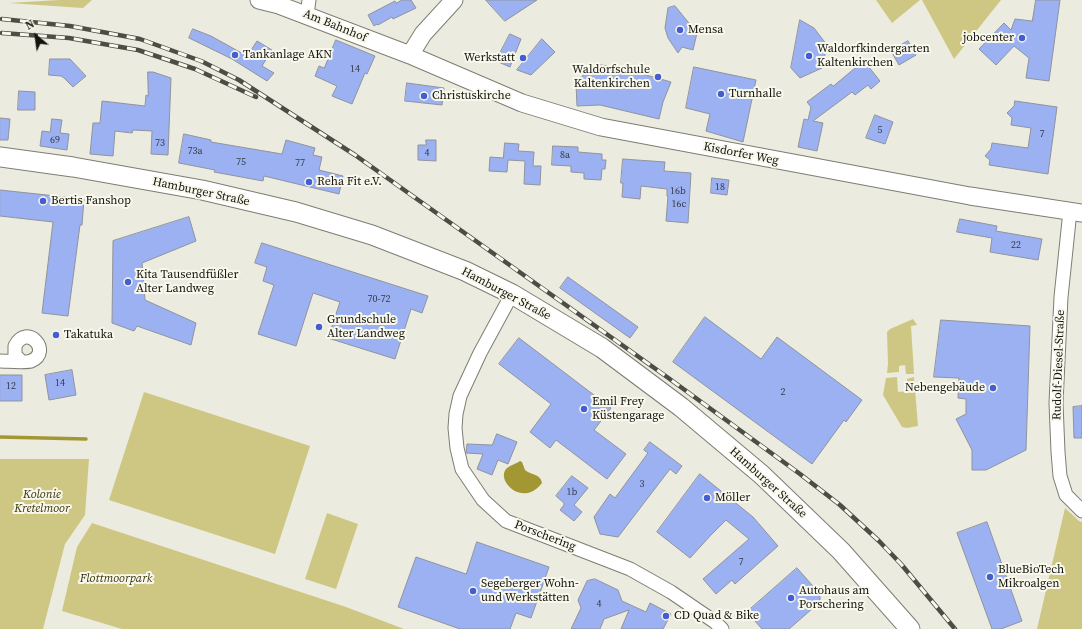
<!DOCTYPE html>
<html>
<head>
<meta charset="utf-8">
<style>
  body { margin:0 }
  #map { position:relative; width:1082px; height:629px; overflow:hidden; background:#ecebdf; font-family:"Source Serif 4",serif }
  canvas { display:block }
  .north { position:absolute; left:16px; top:16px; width:40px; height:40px; -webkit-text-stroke:3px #f9f8ec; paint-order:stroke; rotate:331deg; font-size:11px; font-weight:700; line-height:16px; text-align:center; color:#13120e }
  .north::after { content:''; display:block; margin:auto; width:14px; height:18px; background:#13120e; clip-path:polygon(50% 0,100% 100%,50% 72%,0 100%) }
</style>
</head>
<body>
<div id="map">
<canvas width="1082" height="629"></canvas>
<div class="north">N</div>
</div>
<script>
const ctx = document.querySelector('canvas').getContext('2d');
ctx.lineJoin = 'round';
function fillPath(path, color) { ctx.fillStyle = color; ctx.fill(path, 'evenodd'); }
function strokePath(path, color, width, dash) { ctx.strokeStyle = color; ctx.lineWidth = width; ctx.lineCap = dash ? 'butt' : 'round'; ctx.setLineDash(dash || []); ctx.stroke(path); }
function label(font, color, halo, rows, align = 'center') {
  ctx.font = font + ' "Source Serif 4",serif'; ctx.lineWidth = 4; ctx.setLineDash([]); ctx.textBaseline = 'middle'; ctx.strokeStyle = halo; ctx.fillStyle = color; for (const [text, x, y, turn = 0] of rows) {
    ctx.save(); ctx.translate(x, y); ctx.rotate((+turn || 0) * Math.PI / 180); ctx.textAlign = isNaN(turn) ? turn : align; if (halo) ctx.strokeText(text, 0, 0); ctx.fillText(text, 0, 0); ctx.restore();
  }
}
const green = new Path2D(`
  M59,0h33l-9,8 -74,-5z
  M876,0h44l-28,23z
  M922,0h79l-47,59z
  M913,319l4,6 -6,1 3,48h-8l-1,-9 -6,1v6l-12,1 1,-9 -1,-32 3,-3z
  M897,377l1,15 9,-1v-12l7,-2 4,49 -11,2 -5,-1 -19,-32 3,-17z
  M144,392l166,54 -35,108 -166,-54z
  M0,459h89l-4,56 -20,29 -22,85h-43z
  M1065,508l14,13 3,1v107h-45z
  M327,513l31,11 -22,65 -31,-10z
  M92,523l254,84 58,22h-282l-60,-18 15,-64z`);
const water = new Path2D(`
  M520,461l2,1 3,8c6,5 16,4 17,13 -19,25 -46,-2 -36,-14 4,-4 10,-5 14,-8z`);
const stream = new Path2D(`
  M0,437l86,2`);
const building = new Path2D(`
  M402,0h9l5,8 -23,11 -1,-2 -14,8 -1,-1 -3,2 -6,-11 27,-14 1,2z
  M486,0h51l-32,21z
  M1036,0h24l-11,81 -23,-3 3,-20 -15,-12 -18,19 -17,-16 25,-26 7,7 4,-11 17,2z
  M675,6l22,27 -4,17 -11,-3 -4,6 -10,-15 -3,-10 3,-20z
  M800,20l14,8 13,17 -5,23 -22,10 -9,-10z
  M193,29l18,7 36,20 10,-15 15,9 -10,16 12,7 -7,8 -35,-22 -43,-21z
  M510,34l11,5 -11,28 -14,-6z
  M542,39l13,13 -24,23 -14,-5z
  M336,40l39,16 -8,18 -2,-1 -13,31 -20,-8 5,-10 -22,-10 4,-10 5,2z
  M908,41l8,14 -17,10 -8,-14z
  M50,59h20l16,17 -13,11 -9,-9 -3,-2 -12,-1z
  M864,61l16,20 -9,8 -3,-4 -13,10 -3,-3 -39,29 10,2 -6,28 -19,-4 6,-28 4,1 3,-13 -4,-5 24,-18 2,2z
  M601,65l20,3 50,14 -8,20 -4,17 -59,-14 -23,1 -1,-22 12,-15z
  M694,67l62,13 -13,62 -37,-11 4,-17 -24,-6z
  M148,72h5l18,6 -3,77 -17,-1 1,-23 -19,-1 -1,3 -17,-2 -2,25 -23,-2 3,-31h7l2,-22 43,5 1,-11 2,1z
  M407,83l37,5 -2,17 -37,-4z
  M19,91l16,1v18h-17z
  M1015,101l42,6 -9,67 -59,-9 1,-5 -5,-4 6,-7 1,-6 36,5 3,-20 -20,-3 1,-7 -5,-5 7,-7z
  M875,115l18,7 -8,22 -19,-6z
  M0,118l10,1 -2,21h-8z
  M52,119l10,1 -2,13 9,1 -2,16 -27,-4 2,-15 8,1z
  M184,134l27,6v2l71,12 4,-14 29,8 -2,7 9,2 -3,13 24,6 -4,18 -75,-18 -1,5 -49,-9 1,-2 -36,-7z
  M426,140h10v21l-18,-1v-15h8z
  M505,143l14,1 -1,7 16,1 -1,14h8l-1,19 -16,-1 1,-23 -17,-1 -1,12 -18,-1 1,-14 13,1z
  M553,146l25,1v5l24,2v6h4l-1,9h-3l-1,11 -17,-1v-6l-13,-1v-6l-19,-1z
  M623,159l42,3 -1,9 27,2 -3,50 -22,-2 2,-25h-1v-7l-26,-3 -1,13 -18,-2 1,-14h-2z
  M712,178l17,2 -2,15 -16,-2z
  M0,190l84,9 -2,26h-2l-12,91 -26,-3 11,-91 -53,-6z
  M189,217l7,24 -54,22 3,37 51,23 -5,22 -54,-19 -3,5 -22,-8 1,-82z
  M960,219l37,7 -1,5 46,8 -4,21 -48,-8 2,-14 -35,-6z
  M262,243l166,53 -6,17 -11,-4 -16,50 -67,-21 12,-36 -27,-9 -17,53 -38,-12 16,-49 -11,-4 4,-14 -12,-4z
  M568,277l70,50 -8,11 -70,-50z
  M705,317l56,42 16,-22 85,63 -16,22 -2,-2 -32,44 -139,-102z
  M941,320l89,6 -4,124 -40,20h-14v-20l-16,-31 10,-5v-15l-8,-1 1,-20 -25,-1z
  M519,338l92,70 -17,22 32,24 -19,25 -51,-39 -6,8 -20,-16 21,-28 -52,-40z
  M72,370l4,25 -27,5 -4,-25z
  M0,375h22v26h-22z
  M1082,406v32h-8l-1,-31z
  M497,434l20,8 -9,22 -10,-4 -6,15 -15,-6 6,-15 -17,-1 1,-9 25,1z
  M650,442l32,24 -6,8 -6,-5 -52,68 -18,-3 -6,-17 16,-23 5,4 33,-45 -4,-3z
  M700,474l53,43 25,29 -43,38 -3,-4 -16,14 -13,-15 46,-40 -23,-19 -15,15 -21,23 -33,-26z
  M572,476l16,12 -14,17 8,7 -8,9 -14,-11 4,-5v-2l-8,-7z
  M987,522l35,99 -21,8h-9l-35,-96z
  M477,542l72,25 -18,51 -15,-5 -6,16h-50l-62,-22 18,-50 50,17z
  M797,568l23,26v8l-31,27h-27l-15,-17z
  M595,579l23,11 4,11 24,11 4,-9 21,11 -8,15h-42l8,-19 -25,9 -4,10h-29l10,-21 -3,-8 9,-19z`);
const minor = new Path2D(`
  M307,15l2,-15
  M1070,211l-9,86 -5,106 2,49 2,24 6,19 16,16
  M512,294l-32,59 -20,43 -4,18 -1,14 2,20 5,21 21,31 23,21 124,48 41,23 44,30 7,7
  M0,361c6,0 27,2 31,0 22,-9 -4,-39 -16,-15v9l6,6`);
const tertiary = new Path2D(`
  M259,0l20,5 131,50 112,48 79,24 369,69 112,17
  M410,55l13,-21 31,-34`);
const secondary = new Path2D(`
  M0,157l73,10 129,23 94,22 76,23 93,36 47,23 90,54 79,59 81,68 79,76 69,78`);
const rail = new Path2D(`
  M2,19l68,7 70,13 61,22 38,19 116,75 312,222 133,97 40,31 39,36 22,23 54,65
  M2,33l67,5 69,12 57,19 61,28`);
const markers = [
  [680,30,4,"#445ed1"],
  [1022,38,4,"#445ed1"],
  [235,55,4,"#445ed1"],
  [809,56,4,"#445ed1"],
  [523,58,4,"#445ed1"],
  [658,77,4,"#445ed1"],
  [721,94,4,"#445ed1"],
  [424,96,4,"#445ed1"],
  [309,182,4,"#445ed1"],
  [43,201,4,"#445ed1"],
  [128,282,4,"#445ed1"],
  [319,327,4,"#445ed1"],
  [56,335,4,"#445ed1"],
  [993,388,4,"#445ed1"],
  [584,409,4,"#445ed1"],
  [707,498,4,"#445ed1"],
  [990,577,4,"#445ed1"],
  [473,591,4,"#445ed1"],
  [791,598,4,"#445ed1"],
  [666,616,4,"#445ed1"]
];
const numberNames = [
  ["14",355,69],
  ["5",880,130],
  ["7",1042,134],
  ["69",55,140],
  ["73",160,143],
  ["73a",195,151],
  ["4",427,153],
  ["8a",565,155],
  ["75",241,162],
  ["77",300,163],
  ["18",720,187],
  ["16b",678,191],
  ["16c",679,204],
  ["22",1016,245],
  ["70-72",379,299],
  ["14",60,383],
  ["12",11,386],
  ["2",783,392],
  ["3",642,484],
  ["1b",572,492],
  ["7",741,562],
  ["4",599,604]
];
const streetNames = [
  ["Am Bahnhof",335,26,22],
  ["Kisdorfer Weg",741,154,11],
  ["Hamburger Straße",201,192,12],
  ["Hamburger Straße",506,294,28],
  ["Rudolf-Diesel-Straße",1059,365,-88],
  ["Hamburger Straße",768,483,42],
  ["Porschering",545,536,21]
];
const poiNames = [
  ["Mensa",688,30],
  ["jobcenter",1014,38,"right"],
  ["Waldorfkindergarten",817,49],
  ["Kaltenkirchen",817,63],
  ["Tankanlage AKN",243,55],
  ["Werkstatt",515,58,"right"],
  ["Waldorfschule",650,70,"right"],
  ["Kaltenkirchen",650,84,"right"],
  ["Turnhalle",729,94],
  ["Christuskirche",432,96],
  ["Reha Fit e.V.",317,182],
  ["Bertis Fanshop",51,201],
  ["Kita Tausendfüßler",136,275],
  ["Alter Landweg",136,289],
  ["Grundschule",327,320],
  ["Alter Landweg",327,334],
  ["Takatuka",64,335],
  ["Nebengebäude",985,388,"right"],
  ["Emil Frey",592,402],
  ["Küstengarage",592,416],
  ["Möller",715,498],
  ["BlueBioTech",998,570],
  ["Mikroalgen",998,584],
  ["Segeberger Wohn-",481,584],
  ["und Werkstätten",481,598],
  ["Autohaus am",799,591],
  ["Porschering",799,605],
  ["CD Quad & Bike",674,616]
];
const parkNames = [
  ["Kolonie",42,495],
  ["Kretelmoor",42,509],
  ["Flottmoorpark",116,579]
];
fillPath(green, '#cec783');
fillPath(water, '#a29732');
strokePath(stream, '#a29732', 3.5);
fillPath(building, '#9bb1f1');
strokePath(building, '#8f939d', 1);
strokePath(minor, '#7e7d72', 15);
strokePath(tertiary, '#7e7d72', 19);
strokePath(secondary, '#7e7d72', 21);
strokePath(minor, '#fff', 13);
strokePath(tertiary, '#fff', 17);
strokePath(secondary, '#fff', 19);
strokePath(rail, '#4d4c45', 4.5);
strokePath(rail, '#f9f8ec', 3, [9]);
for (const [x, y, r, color] of markers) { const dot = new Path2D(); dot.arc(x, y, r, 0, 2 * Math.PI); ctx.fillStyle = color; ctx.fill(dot); strokePath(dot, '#f9f8ec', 1.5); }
label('10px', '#353a47', null, numberNames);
label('12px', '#13120e', '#f9f8ec', streetNames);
label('12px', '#13120e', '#f9f8ec', poiNames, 'left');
label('italic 12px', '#383308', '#f9f8ec', parkNames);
</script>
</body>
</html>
